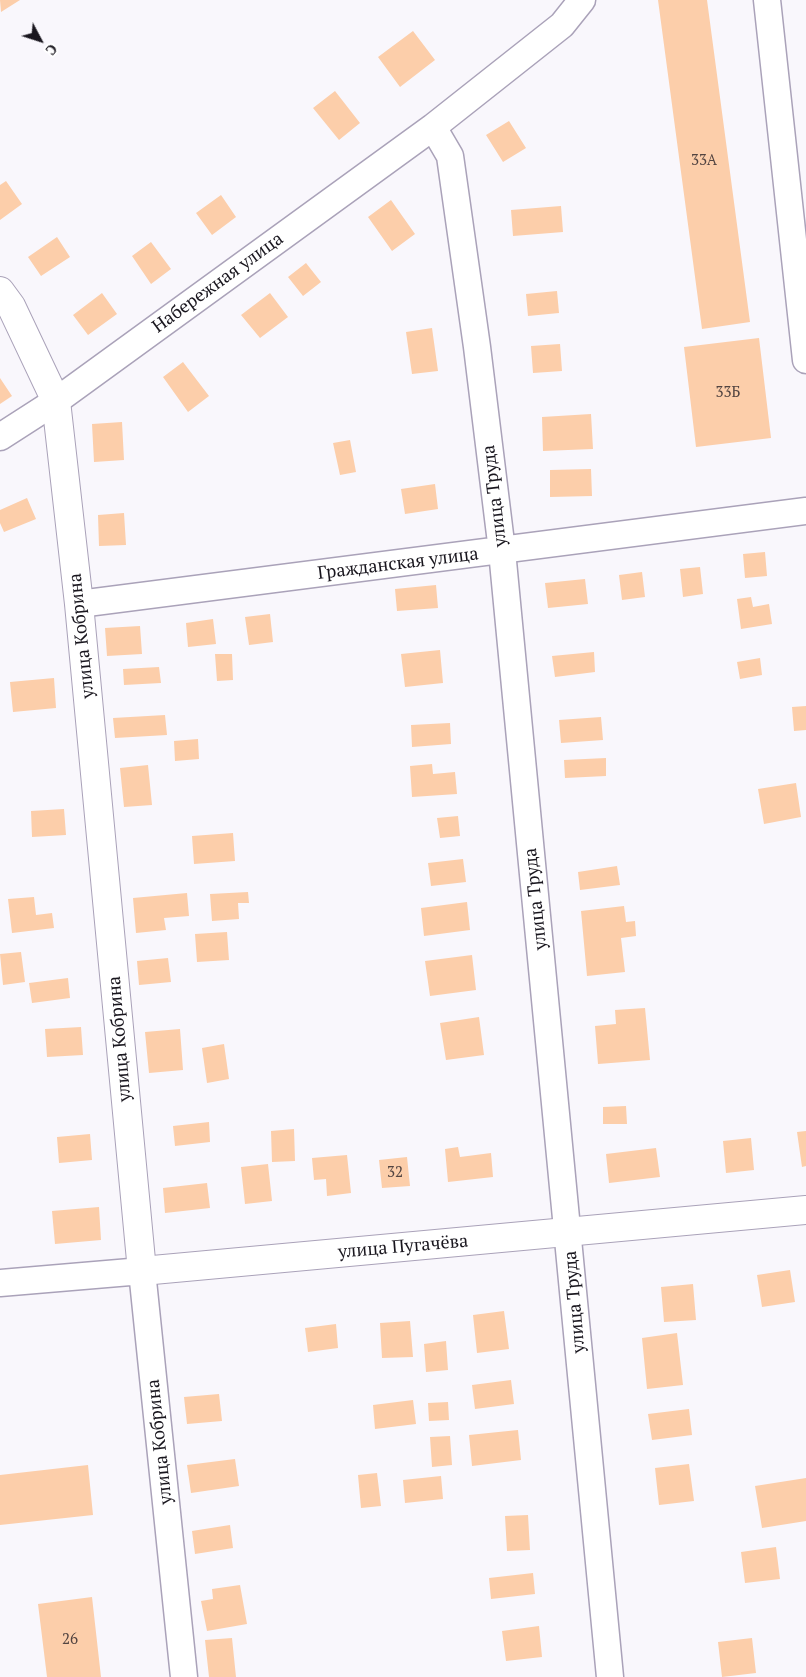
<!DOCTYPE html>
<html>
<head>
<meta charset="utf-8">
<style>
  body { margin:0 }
  #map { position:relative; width:806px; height:1677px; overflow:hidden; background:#f9f7fc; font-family:"PT Serif",serif }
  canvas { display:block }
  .north { position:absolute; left:15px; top:15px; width:50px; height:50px; -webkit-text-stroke:4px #fff; paint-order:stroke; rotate:130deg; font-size:14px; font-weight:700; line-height:20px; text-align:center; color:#19161e }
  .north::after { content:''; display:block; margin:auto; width:18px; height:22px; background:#19161e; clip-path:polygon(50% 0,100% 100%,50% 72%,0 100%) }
</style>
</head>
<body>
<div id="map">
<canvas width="806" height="1677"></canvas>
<div class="north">С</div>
</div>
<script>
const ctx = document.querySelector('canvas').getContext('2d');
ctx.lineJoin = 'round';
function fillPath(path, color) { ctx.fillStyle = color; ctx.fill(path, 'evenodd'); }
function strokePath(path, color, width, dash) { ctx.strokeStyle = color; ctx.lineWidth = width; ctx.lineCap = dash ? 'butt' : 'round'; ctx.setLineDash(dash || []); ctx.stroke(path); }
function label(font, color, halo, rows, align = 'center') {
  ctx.font = font + ' "PT Serif",serif'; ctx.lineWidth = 5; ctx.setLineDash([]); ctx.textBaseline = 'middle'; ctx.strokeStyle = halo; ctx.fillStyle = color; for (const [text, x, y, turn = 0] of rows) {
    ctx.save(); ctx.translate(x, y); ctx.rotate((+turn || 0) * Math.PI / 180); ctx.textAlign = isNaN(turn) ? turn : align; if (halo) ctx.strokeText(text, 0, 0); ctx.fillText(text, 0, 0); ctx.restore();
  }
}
const building = new Path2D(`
  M0,0h20l-19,12z
  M658,0h49l43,322 -48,7z
  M413,31l22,29 -35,27 -22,-30z
  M335,91l25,32 -21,17 -26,-32z
  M509,121l17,27 -23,14 -17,-27z
  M6,181l16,23 -22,16v-35z
  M221,195l15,22 -24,18 -16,-22z
  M391,200l24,34 -23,17 -24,-34z
  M561,206l2,26 -50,4 -2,-26z
  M57,237l13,20 -29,19 -13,-19z
  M151,242l20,27 -20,15 -19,-28z
  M306,263l15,19 -18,14 -15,-19z
  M557,291l2,22 -31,3 -2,-22z
  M102,293l15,21 -29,21 -15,-20z
  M270,293l18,24 -28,21 -19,-23z
  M432,328l6,43 -26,3 -6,-42z
  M759,338l12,100 -75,9 -12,-100z
  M560,344l2,27 -29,2 -2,-27z
  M183,362l26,34 -21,16 -25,-35z
  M0,378l12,18 -12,8z
  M591,414l2,35 -50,2 -1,-34z
  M122,422l2,38 -30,2 -2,-38z
  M350,440l6,32 -16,3 -7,-32z
  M591,469l1,27 -42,1v-27z
  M435,484l3,25 -33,5 -4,-25z
  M27,498l9,21 -32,13 -4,-9v-13z
  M124,513l2,32 -27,1 -1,-31z
  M765,552l2,24 -22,2 -2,-24z
  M700,567l3,27 -20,3 -3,-28z
  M642,572l3,25 -23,3 -3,-25z
  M585,579l3,25 -40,4 -3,-25z
  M436,585l2,23 -41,3 -2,-22z
  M751,597l2,10 16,-3 3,20 -31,5 -4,-30z
  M270,614l3,28 -24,3 -4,-28z
  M213,619l3,25 -28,3 -2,-24z
  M140,626l2,28 -35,2 -2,-28z
  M440,650l3,33 -38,4 -4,-33z
  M594,652l1,20 -40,5 -3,-21z
  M215,654h17l1,26 -16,1z
  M760,658l2,17 -22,4 -3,-17z
  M159,667l2,16 -37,2 -1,-16z
  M54,678l2,30 -43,4 -3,-30z
  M806,706v24l-12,1 -2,-24z
  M165,715l2,20 -52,3 -2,-20z
  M601,717l2,23 -42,3 -2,-23z
  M450,723l1,21 -39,3 -1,-22z
  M198,739l1,20 -24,2 -1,-20z
  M606,758v18l-41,2 -1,-18z
  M432,764l1,10 22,-2 2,22 -45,3 -2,-31z
  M148,765l4,40 -28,2 -4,-39z
  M796,783l5,34 -37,7 -6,-35z
  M64,809l2,26 -34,2 -1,-26z
  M458,816l2,20 -20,2 -3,-20z
  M233,833l2,28 -41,3 -2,-28z
  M463,859l3,23 -35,4 -3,-23z
  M617,866l3,19 -40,5 -2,-18z
  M248,892l1,11h-11l1,16 -27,2 -2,-27z
  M187,893l2,23 -25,2 2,12 -30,3 -3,-35z
  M34,897l2,18 16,-2 2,15 -42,5 -4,-34z
  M467,902l3,28 -46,6 -3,-28z
  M624,906l2,16 9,-1 1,15 -15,2 4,34 -38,4 -6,-65z
  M227,932l2,28 -32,2 -2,-28z
  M21,952l4,30 -22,3 -3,-31z
  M472,955l4,35 -46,6 -5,-35z
  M168,958l3,24 -32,3 -2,-24z
  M68,978l2,20 -38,5 -3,-20z
  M645,1008l5,52 -52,4 -3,-38 21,-2 -1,-14z
  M479,1017l5,38 -38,5 -6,-37z
  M81,1027l2,28 -36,2 -2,-28z
  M180,1029l3,41 -34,3 -4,-41z
  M224,1044l5,35 -22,4 -5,-35z
  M626,1106l1,18h-24v-17z
  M209,1122l1,20 -35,4 -2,-20z
  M294,1129l1,32 -23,1 -1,-31z
  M806,1131v35l-4,1 -5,-35z
  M90,1134l2,26 -33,3 -2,-26z
  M751,1138l3,32 -28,3 -3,-32z
  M458,1147l2,10 31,-4 2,24 -45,5 -3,-33z
  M656,1148l4,29 -51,6 -3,-29z
  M347,1155l4,38 -24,3 -1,-17 -12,1 -2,-22z
  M407,1157l3,29 -28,2 -3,-28z
  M268,1164l4,37 -27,3 -4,-37z
  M207,1183l3,25 -45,5 -2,-25z
  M99,1207l2,33 -46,4 -3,-33z
  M790,1270l5,32 -33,5 -5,-32z
  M693,1284l3,36 -32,2 -3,-35z
  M504,1311l5,38 -32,4 -4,-38z
  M410,1321l3,36 -31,1 -2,-35z
  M336,1324l2,24 -30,4 -3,-24z
  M677,1333l6,52 -36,4 -5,-51z
  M446,1341l2,29 -22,2 -2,-28z
  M511,1380l3,24 -39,5 -3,-24z
  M219,1394l3,27 -35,3 -3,-27z
  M413,1400l3,24 -41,5 -2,-24z
  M448,1402l1,18 -20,1 -1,-18z
  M689,1409l3,26 -40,5 -4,-26z
  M518,1430l3,30 -49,6 -3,-31z
  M450,1436l2,29 -20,2 -2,-30z
  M235,1459l4,27 -48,7 -4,-28z
  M689,1464l5,37 -35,4 -4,-37z
  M88,1465l5,50 -93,10v-50z
  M377,1473l4,33 -20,2 -3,-33z
  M441,1476l2,23 -38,4 -2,-23z
  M806,1478v43l-44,7 -7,-42z
  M528,1515l2,35 -23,1 -2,-35z
  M230,1525l3,23 -38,6 -3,-23z
  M776,1547l4,32 -35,4 -4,-31z
  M533,1573l2,21 -44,5 -2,-21z
  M240,1585l7,39 -40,7 -6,-30 12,-2 -1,-10z
  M92,1597l9,80h-54l-9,-73z
  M539,1626l3,31 -36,4 -4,-30z
  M232,1638l4,39h-27l-4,-37z
  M752,1638l4,35 -34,4 -4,-35z`);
const minor = new Path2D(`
  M767,0l39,360
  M433,127l17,29 27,191 25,204 108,1126
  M0,437l56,-36 377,-274 129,-102 20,-25
  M79,604l727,-93
  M0,1283l142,-12 42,406`);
const major = new Path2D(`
  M0,291l11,15 45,95 23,203 63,667 664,-61`);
const numberNames = [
  ["33А",704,161],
  ["33Б",728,393],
  ["32",395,1173],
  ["26",70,1640]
];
const streetNames = [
  ["Набережная улица",218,283,-36],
  ["улица Труда",495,496,-97],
  ["Гражданская улица",398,564,-7],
  ["улица Кобрина",82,636,-96],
  ["улица Труда",536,899,-96],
  ["улица Кобрина",120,1039,-95],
  ["улица Пугачёва",403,1247,-5],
  ["улица Труда",575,1302,-95],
  ["улица Кобрина",160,1442,-96]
];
fillPath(building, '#fcceaa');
strokePath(minor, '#aaa2b9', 29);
strokePath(major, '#aaa2b9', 30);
strokePath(minor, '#fff', 26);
strokePath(major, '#fff', 28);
label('15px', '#524441', null, numberNames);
label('18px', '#19161e', '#fff', streetNames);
</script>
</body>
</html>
